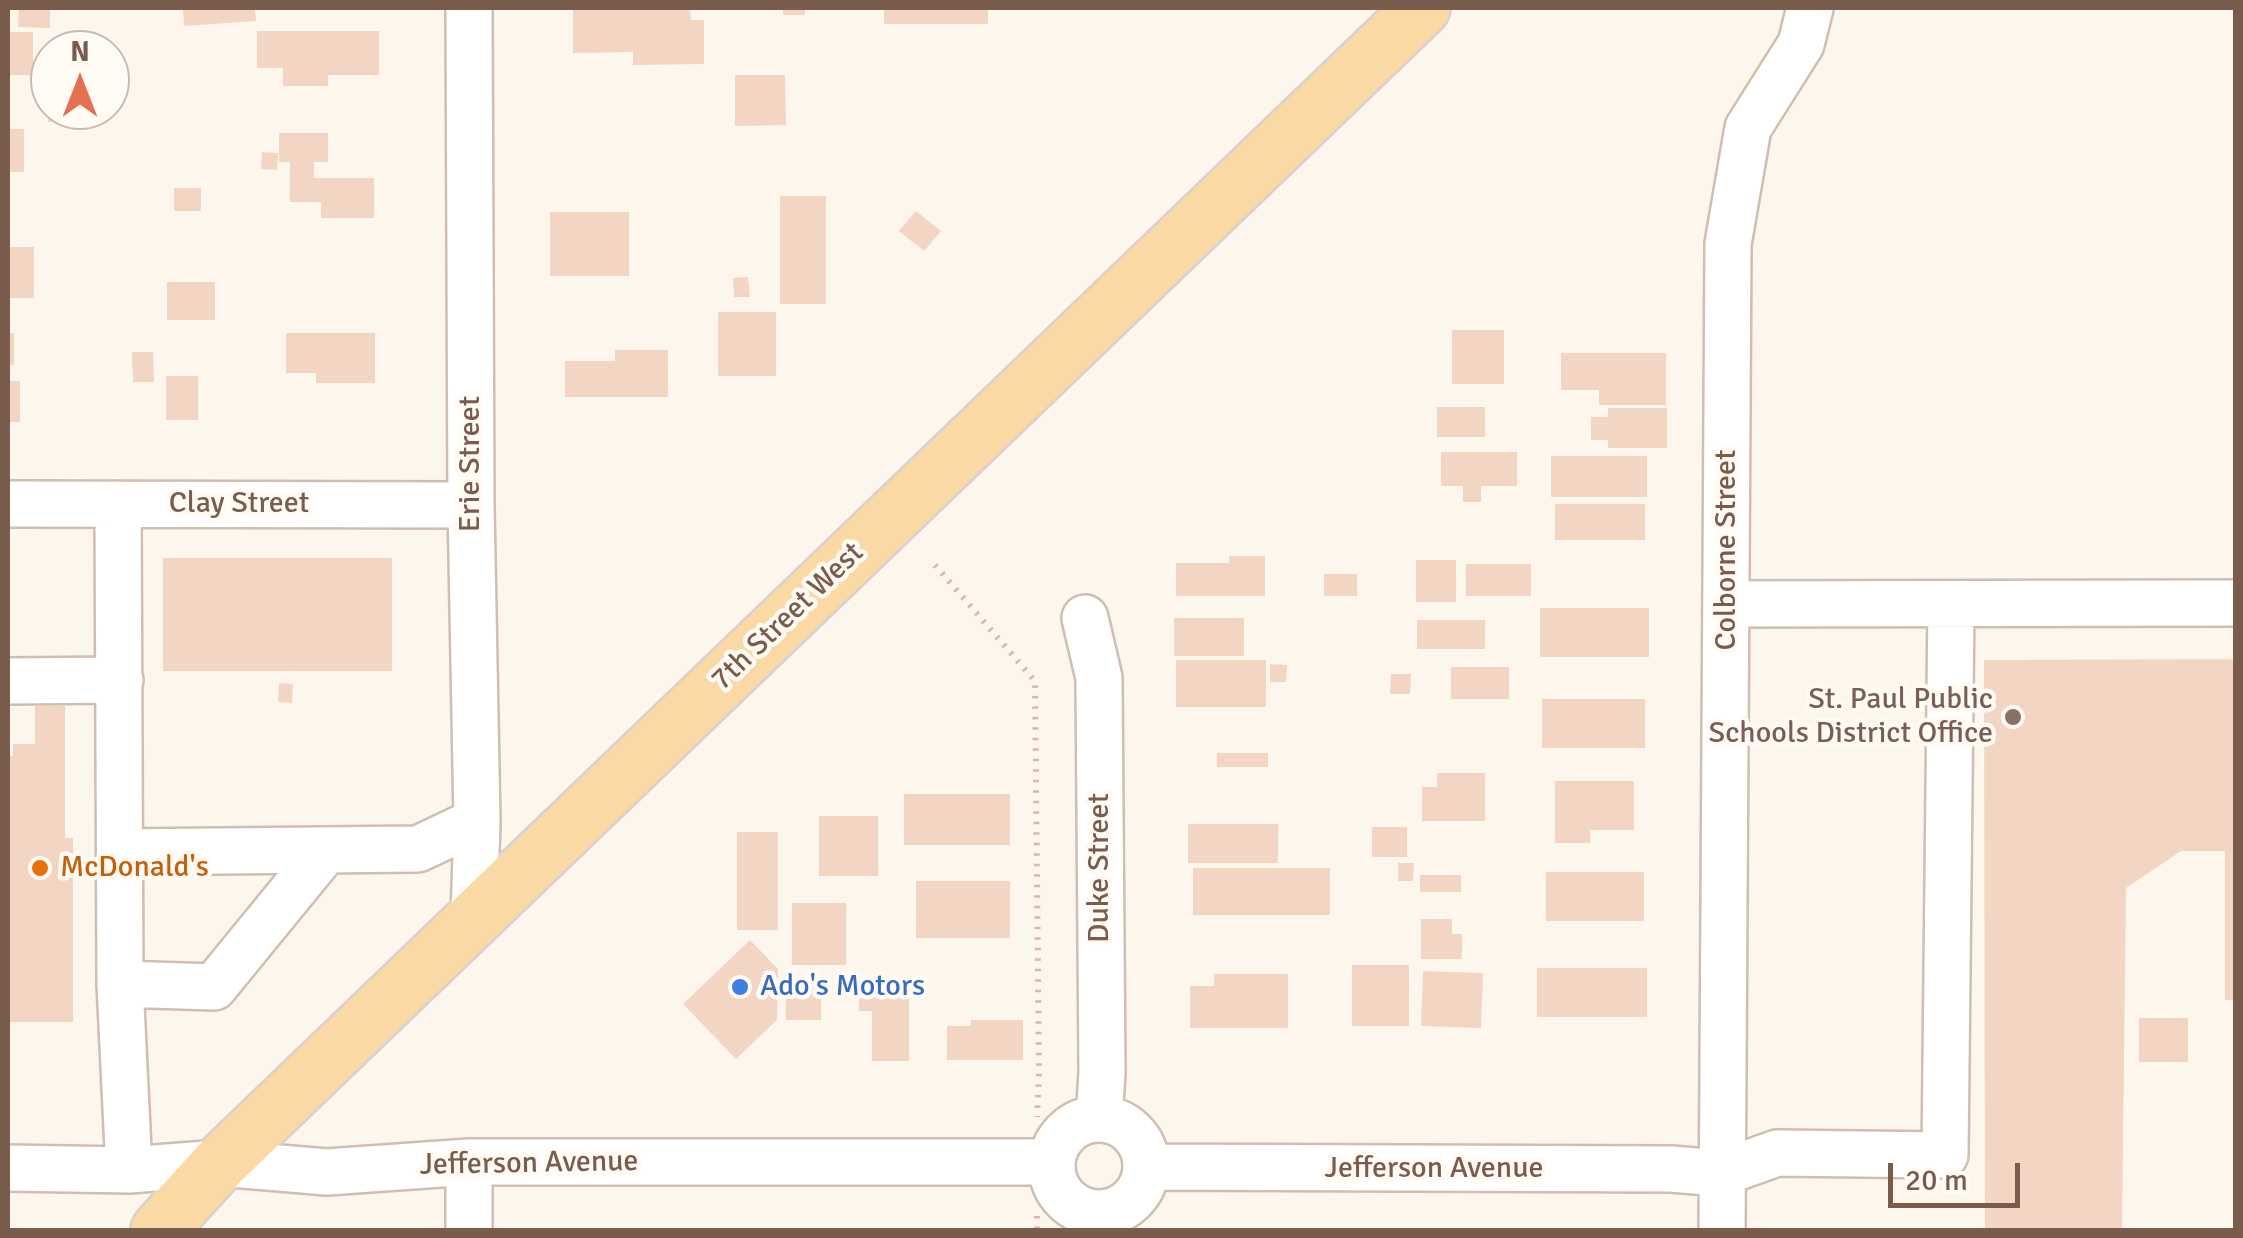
<!DOCTYPE html>
<html>
<head>
<meta charset="utf-8">
<style>
  body { margin:0 }
  #map { position:relative; width:2243px; height:1238px; overflow:hidden; background:#fdf6ec; font-family:Signika,sans-serif }
  canvas { display:block }
  .frame { position:absolute; inset:0; border:10px solid #7a5c4d; pointer-events:none }
  .north { position:absolute; left:30px; top:30px; width:100px; height:100px; box-sizing:border-box; background:#fffaf3; border:2px solid #cabbb1; border-radius:50%; rotate:0deg; font-size:28px; font-weight:700; line-height:40px; text-align:center; color:#7a5c4d }
  .north::after { content:''; display:block; margin:auto; width:35px; height:45px; background:#e76f51; clip-path:polygon(50% 0,100% 100%,50% 72%,0 100%) }
  .scale { position:absolute; left:1888px; top:1163px; width:132px; height:45px; box-sizing:border-box; border:5px solid #7a5c4d; border-top:0; padding-left:12px; font-size:30px; line-height:35px; white-space:nowrap; color:#7a5c4d; -webkit-text-stroke:8px #fffaf3; paint-order:stroke }
</style>
</head>
<body>
<div id="map">
<canvas width="2243" height="1238"></canvas>
<div class="frame"></div>
<div class="north">N</div>
<div class="scale">20 m</div>
</div>
<script>
const ctx = document.querySelector('canvas').getContext('2d');
ctx.lineJoin = 'round';
function fillPath(path, color) { ctx.fillStyle = color; ctx.fill(path, 'evenodd'); }
function strokePath(path, color, width, dash) { ctx.strokeStyle = color; ctx.lineWidth = width; ctx.lineCap = dash ? 'butt' : 'round'; ctx.setLineDash(dash || []); ctx.stroke(path); }
function label(font, color, halo, rows, align = 'center') {
  ctx.font = font + ' Signika,sans-serif'; ctx.lineWidth = 9; ctx.setLineDash([]); ctx.textBaseline = 'middle'; ctx.strokeStyle = halo; ctx.fillStyle = color; for (const [text, x, y, turn = 0] of rows) {
    ctx.save(); ctx.translate(x, y); ctx.rotate((+turn || 0) * Math.PI / 180); ctx.textAlign = isNaN(turn) ? turn : align; if (halo) ctx.strokeText(text, 0, 0); ctx.fillText(text, 0, 0); ctx.restore();
  }
}
const building = new Path2D(`
  M19,8h31v20l-32,-1z
  M183,8h72l1,13 -72,5z
  M621,8h69l1,12h13v44l-71,1v-13l-60,1v-43h48z
  M783,8h22v7h-22z
  M884,8h104v16h-104z
  M257,31h122v44h-51v11h-45v-18h-26z
  M8,32h25v43h-25z
  M735,75h50l1,50 -51,1z
  M48,110h54v12h-54z
  M8,129h16v43h-16z
  M279,133h49v29h-14v16h60v40h-53v-16h-31v-40h-11z
  M262,152l16,1 -1,17 -16,-1z
  M174,188h27v23h-27z
  M780,196h46v108h-46z
  M916,211l25,20 -17,20 -25,-20z
  M550,212h79v64h-79z
  M8,247h26v51h-26z
  M748,277l2,20h-16l-1,-19z
  M167,282h48v38h-48z
  M718,312h58v64h-58z
  M1452,330h52v54h-52z
  M8,333h6v32h-6z
  M286,333h89v50h-59v-10h-30z
  M615,350h53v47h-103v-36h50z
  M132,352h21l1,30h-21z
  M1561,353h105v52h-67v-15h-38z
  M166,376h32v44h-32z
  M8,381h12v41h-12z
  M1437,407h48v30h-48z
  M1608,408h59v40h-59v-8h-17v-23h17z
  M1441,452h76v34h-36v16h-18v-16h-22z
  M1551,456h96v41h-96z
  M1555,504h90v36h-90z
  M1229,556h36v40h-89v-33h53z
  M163,558h229v113h-229z
  M1416,560h40v42h-40z
  M1466,564h65v32h-65z
  M1324,574h33v22h-33z
  M1540,608h109v49h-109z
  M1174,618h70v38h-70z
  M1417,620h68v29h-68z
  M2236,659v341h-11v-149h-44l-55,37 -4,342h-137l-1,-570z
  M1176,660h90v47h-90z
  M1270,664l17,1 -1,17h-16z
  M1451,667h58v32h-58z
  M1391,674h20l-1,20h-20z
  M279,683l14,1 -1,19 -14,-1z
  M1542,699h103v49h-103z
  M35,706h30v132h8v184h-64l-1,-266h5v-12h22z
  M1217,753h51v14h-51z
  M1437,773h48v48h-63v-34h15z
  M1555,781h79v49h-44v13h-35z
  M904,794h106v51h-106z
  M819,816h59v60h-59z
  M1188,824h90v39h-90z
  M1372,827h35v30h-35z
  M737,832h41v98h-41z
  M1398,863h16l-1,18h-15z
  M1193,868h137v47h-137z
  M1546,872h98v49h-98z
  M1420,875h41v17h-41z
  M916,881h94v57h-94z
  M792,903h54v62h-54z
  M1421,919h31v15h10v25h-41z
  M750,940l28,29 -1,51 -41,39 -53,-55z
  M1352,965h57v61h-57z
  M1537,968h110v49h-110z
  M1423,971l60,2 -2,55 -60,-2z
  M1214,974h74v54h-98v-42h24z
  M859,978h50v83h-37v-50h-13z
  M786,979h35v41h-35z
  M2139,1018h49v44h-49z
  M971,1020h52v40h-76v-34h24z`);
const path = new Path2D(`
  M935,565l100,116 4,392 -2,44
  M1037,1216v14`);
const minor = new Path2D(`
  M469,8l2,497 6,316 -3,98
  M8,504l463,1
  M118,504l2,480 9,186
  M1726,604l510,-1
  M1085,618l14,60 3,395 -3,46
  M8,681l112,-1
  M120,852l298,-3 59,-28
  M120,984l94,3 112,-137
  M1052 1166a47 47 0 1 1 94 0a47 47 0 1 1-94 0Z
  M469,1162v68
  M1146,1167l525,2 50,4 56,-20 168,2 6,-551
  M8,1168l121,2 91,-7 107,9 142,-10h568l14,4
  M1722,1230l6,-986 20,-116 53,-84 9,-36`);
const major = new Path2D(`
  M159,1230l61,-67 1202,-1155`);
const markers = [
  [2013,717,10,"#8d6e63"],
  [40,868,10,"#e8710a"],
  [740,987,10,"#3f7fe0"]
];
const streetNames = [
  ["Erie Street",471,464,-90],
  ["Clay Street",239,504],
  ["Colborne Street",1727,550,-90],
  ["7th Street West",788,617,-44],
  ["Duke Street",1100,868,-90],
  ["Jefferson Avenue",529,1164,-1],
  ["Jefferson Avenue",1434,1169]
];
const educationNames = [
  ["St. Paul Public",1993,700],
  ["Schools District Office",1993,734]
];
const foodNames = [
  ["McDonald's",60,868]
];
const shopNames = [
  ["Ado's Motors",760,987]
];
fillPath(building, '#f3d5c3');
strokePath(minor, '#d1beb0', 50);
strokePath(major, '#dad1cd', 60);
strokePath(path, '#d9b8a5', 6, [2.5, 8]);
strokePath(minor, '#fff', 45);
strokePath(major, '#fbd9a5', 55);
for (const [x, y, r, color] of markers) { const dot = new Path2D(); dot.arc(x, y, r, 0, 2 * Math.PI); ctx.fillStyle = color; ctx.fill(dot); strokePath(dot, '#fffaf3', 4); }
label('30px', '#7a5c4d', '#fffaf3', streetNames);
label('30px', '#785e54', '#fffaf3', educationNames, 'right');
label('30px', '#c56008', '#fffaf3', foodNames, 'left');
label('30px', '#366cbe', '#fffaf3', shopNames, 'left');
</script>
</body>
</html>
